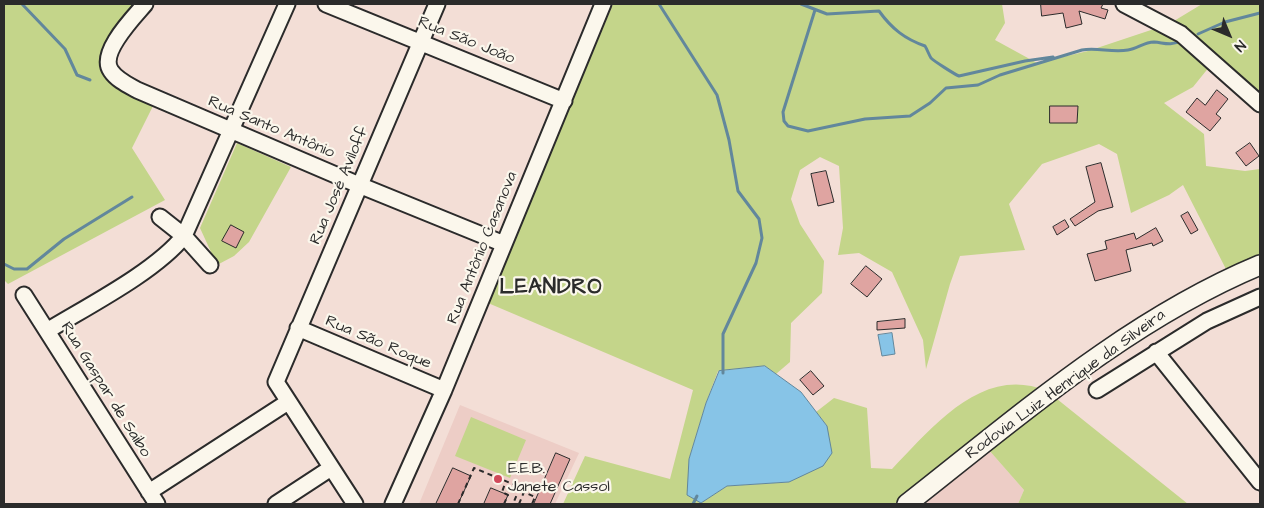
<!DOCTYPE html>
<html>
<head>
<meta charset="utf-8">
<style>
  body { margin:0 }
  #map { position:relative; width:1264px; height:508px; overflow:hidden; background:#f3ded6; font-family:"Architects Daughter",sans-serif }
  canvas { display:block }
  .frame { position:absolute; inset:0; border:5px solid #2b2b2b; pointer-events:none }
  .north { position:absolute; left:1204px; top:10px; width:50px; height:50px; -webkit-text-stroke:4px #fbf7ec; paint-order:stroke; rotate:135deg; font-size:14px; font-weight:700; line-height:20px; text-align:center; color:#2b2b2b }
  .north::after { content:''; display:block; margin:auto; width:18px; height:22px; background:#2b2b2b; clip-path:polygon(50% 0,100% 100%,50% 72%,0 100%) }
</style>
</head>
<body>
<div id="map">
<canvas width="1264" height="508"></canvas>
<div class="frame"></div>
<div class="north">N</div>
</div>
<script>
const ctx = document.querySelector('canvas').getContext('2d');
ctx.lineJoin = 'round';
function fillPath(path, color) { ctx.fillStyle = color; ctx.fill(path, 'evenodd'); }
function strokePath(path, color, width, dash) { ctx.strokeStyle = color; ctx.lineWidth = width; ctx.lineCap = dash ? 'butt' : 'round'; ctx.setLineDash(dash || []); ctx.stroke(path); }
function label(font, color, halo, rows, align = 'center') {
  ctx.font = font + ' "Architects Daughter",sans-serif'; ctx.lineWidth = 4.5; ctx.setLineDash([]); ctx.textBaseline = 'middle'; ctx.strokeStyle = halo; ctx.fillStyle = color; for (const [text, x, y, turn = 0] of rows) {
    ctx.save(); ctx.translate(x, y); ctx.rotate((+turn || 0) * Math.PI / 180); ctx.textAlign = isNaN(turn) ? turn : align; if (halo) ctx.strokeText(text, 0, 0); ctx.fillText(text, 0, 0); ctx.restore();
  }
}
const built = new Path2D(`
  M460,405l119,48 -24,51h-136z
  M981,441l43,49 -6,14h-118z`);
const green = new Path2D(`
  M4,4h136l-23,27 -8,42 44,33 -21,42 33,52 -157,84 -4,-4z
  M613,4h389l3,19 -10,17 42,23 51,-12 81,-27 33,-20h58v90l-46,-33 -21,26 -29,16 40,31 2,32 39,5 15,-2v92l-31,14 -46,-90 -14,10 -38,18 -14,-59 -18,-10 -57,20 -33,40 16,46 -65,6 -10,28 -24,85 -3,-29 -31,-68 -33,-19 -21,2 5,-27 -4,-62 -19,-9 -20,13 -9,29 9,25 24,37 -2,32 -31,30 -1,39 -14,12 -11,-8 -47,5 -12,32 -17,56 12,44 26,-17 62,-4 38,-56 -11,-14 18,-14 33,10 4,60 21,1c40,-41 90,-105 155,-78l141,113h-170l6,-14 -43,-49 -81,63h-337l22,-48 85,23 23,-89 -205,-87z
  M237,143l54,24 -42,75 -15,14 -17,9 -17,-37z
  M471,417l55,23 -16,38 -55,-22z`);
const water = new Path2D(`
  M892,333l3,21 -13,2 -4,-21z
  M765,366l36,26 26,34 5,27 -9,13 -34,16 -62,4 -26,17 -14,-8 2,-36 17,-56 13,-32z`);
const stream = new Path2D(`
  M22,4l43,45 12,26 13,5
  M659,4l58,91 12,45 9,51 21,28 3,19 -6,25 -33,71v39
  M801,4l26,10 52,-3c13,18 26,28 46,35 2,3 4,9 6,12 3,3 23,16 28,18l66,-15 28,-4
  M815,10l-32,102 1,9 4,5 20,5 57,-12 45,-3 20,-13 16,-15 32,-3 22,-10 82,-25c15,-3 30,3 46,0 9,-1 16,-8 26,-8 11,1 16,4 27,-1
  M1198,34l27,-12 35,-9
  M4,264l10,5h13l37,-30 68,-42
  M693,504l4,-8`);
const building = new Path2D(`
  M1041,4h62l-2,4 7,2 -3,9 -26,-8 3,13 -16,4 -3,-15 -21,3z
  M1217,90l11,9 -12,15 5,4 -11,13 -24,-19 11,-14 8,7z
  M1050,106h28l-1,17h-27z
  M1250,143l9,13 -13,10 -10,-13z
  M1101,163l12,44 -15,4 -23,15 -5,-7 25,-17 -9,-35z
  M826,171l8,31 -16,4 -7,-32z
  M1188,212l10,18 -7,4 -10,-18z
  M1065,220l4,7 -12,8 -4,-8z
  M231,225l13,7 -8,16 -14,-7z
  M1156,228l7,13 -10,5 -1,-3 -26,7 5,21 -36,10 -8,-27 20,-5 -2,-8 29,-8 2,6z
  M866,266l16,13 -15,18 -16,-13z
  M905,319v9l-28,2v-8z
  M811,371l13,15 -11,9 -13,-15z
  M556,453l14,6 -20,45h-16z
  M453,468l18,8 -13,28h-22z
  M491,488l17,7 -4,9h-20z`);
const path = new Path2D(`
  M458,504l16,-36 46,19 -7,17
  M504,504l4,-9 -6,-3 4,-11
  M519,504l5,-12 11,5 -3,7`);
const minor = new Path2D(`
  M145,4c-11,13 -47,49 -34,67 6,9 17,14 26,19l222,95 145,59
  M326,4l238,97
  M1124,4l57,30 79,70
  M160,217l24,19 26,29
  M24,295l133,209
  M298,328l146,62
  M47,331c41,-25 108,-59 137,-95l103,-232
  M1156,352l104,130
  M1097,390l110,-69 53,-24
  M149,492l139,-90
  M276,504l55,-36
  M355,504l-79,-122 161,-378
  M393,504l51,-114 159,-386`);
const major = new Path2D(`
  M907,504c111,-87 221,-184 353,-239`);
const markers = [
  [498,479,5,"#d1495b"]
];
const streetNames = [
  ["Rua São João",466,41,22],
  ["Rua Santo Antônio",271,128,23],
  ["Rua José Aviloff",340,186,-67],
  ["Rua Antônio Casanova",483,248,-68],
  ["Rua São Roque",378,343,23],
  ["Rodovia Luiz Henrique da Silveira",1066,385,-36],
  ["Rua Gaspar de Saibo",105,390,58]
];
const poiNames = [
  ["E.E.B.",508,470],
  ["Janete Cassol",508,488]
];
const districtNames = [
  ["LEANDRO",551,289]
];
fillPath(built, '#edcdc6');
fillPath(green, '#c4d58a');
fillPath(water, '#87c4e7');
strokePath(water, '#62879c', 1);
strokePath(stream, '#62879c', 3);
fillPath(building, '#dfa4a1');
strokePath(building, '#2b2b2b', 1);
strokePath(minor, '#2b2b2b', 19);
strokePath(major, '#2b2b2b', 22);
strokePath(path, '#2b2b2b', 2, [5, 4]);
strokePath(minor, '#fbf7ec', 15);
strokePath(major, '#fbf7ec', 19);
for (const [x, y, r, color] of markers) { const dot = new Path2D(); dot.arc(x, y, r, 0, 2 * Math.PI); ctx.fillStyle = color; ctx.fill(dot); strokePath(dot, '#fbf7ec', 2); }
label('16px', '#2b2b2b', '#fbf7ec', streetNames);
label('16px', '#2b2b2b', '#fbf7ec', poiNames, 'left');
ctx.letterSpacing = '1px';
label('bold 21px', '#2b2b2b', '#fbf7ec', districtNames);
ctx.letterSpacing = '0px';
</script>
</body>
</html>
